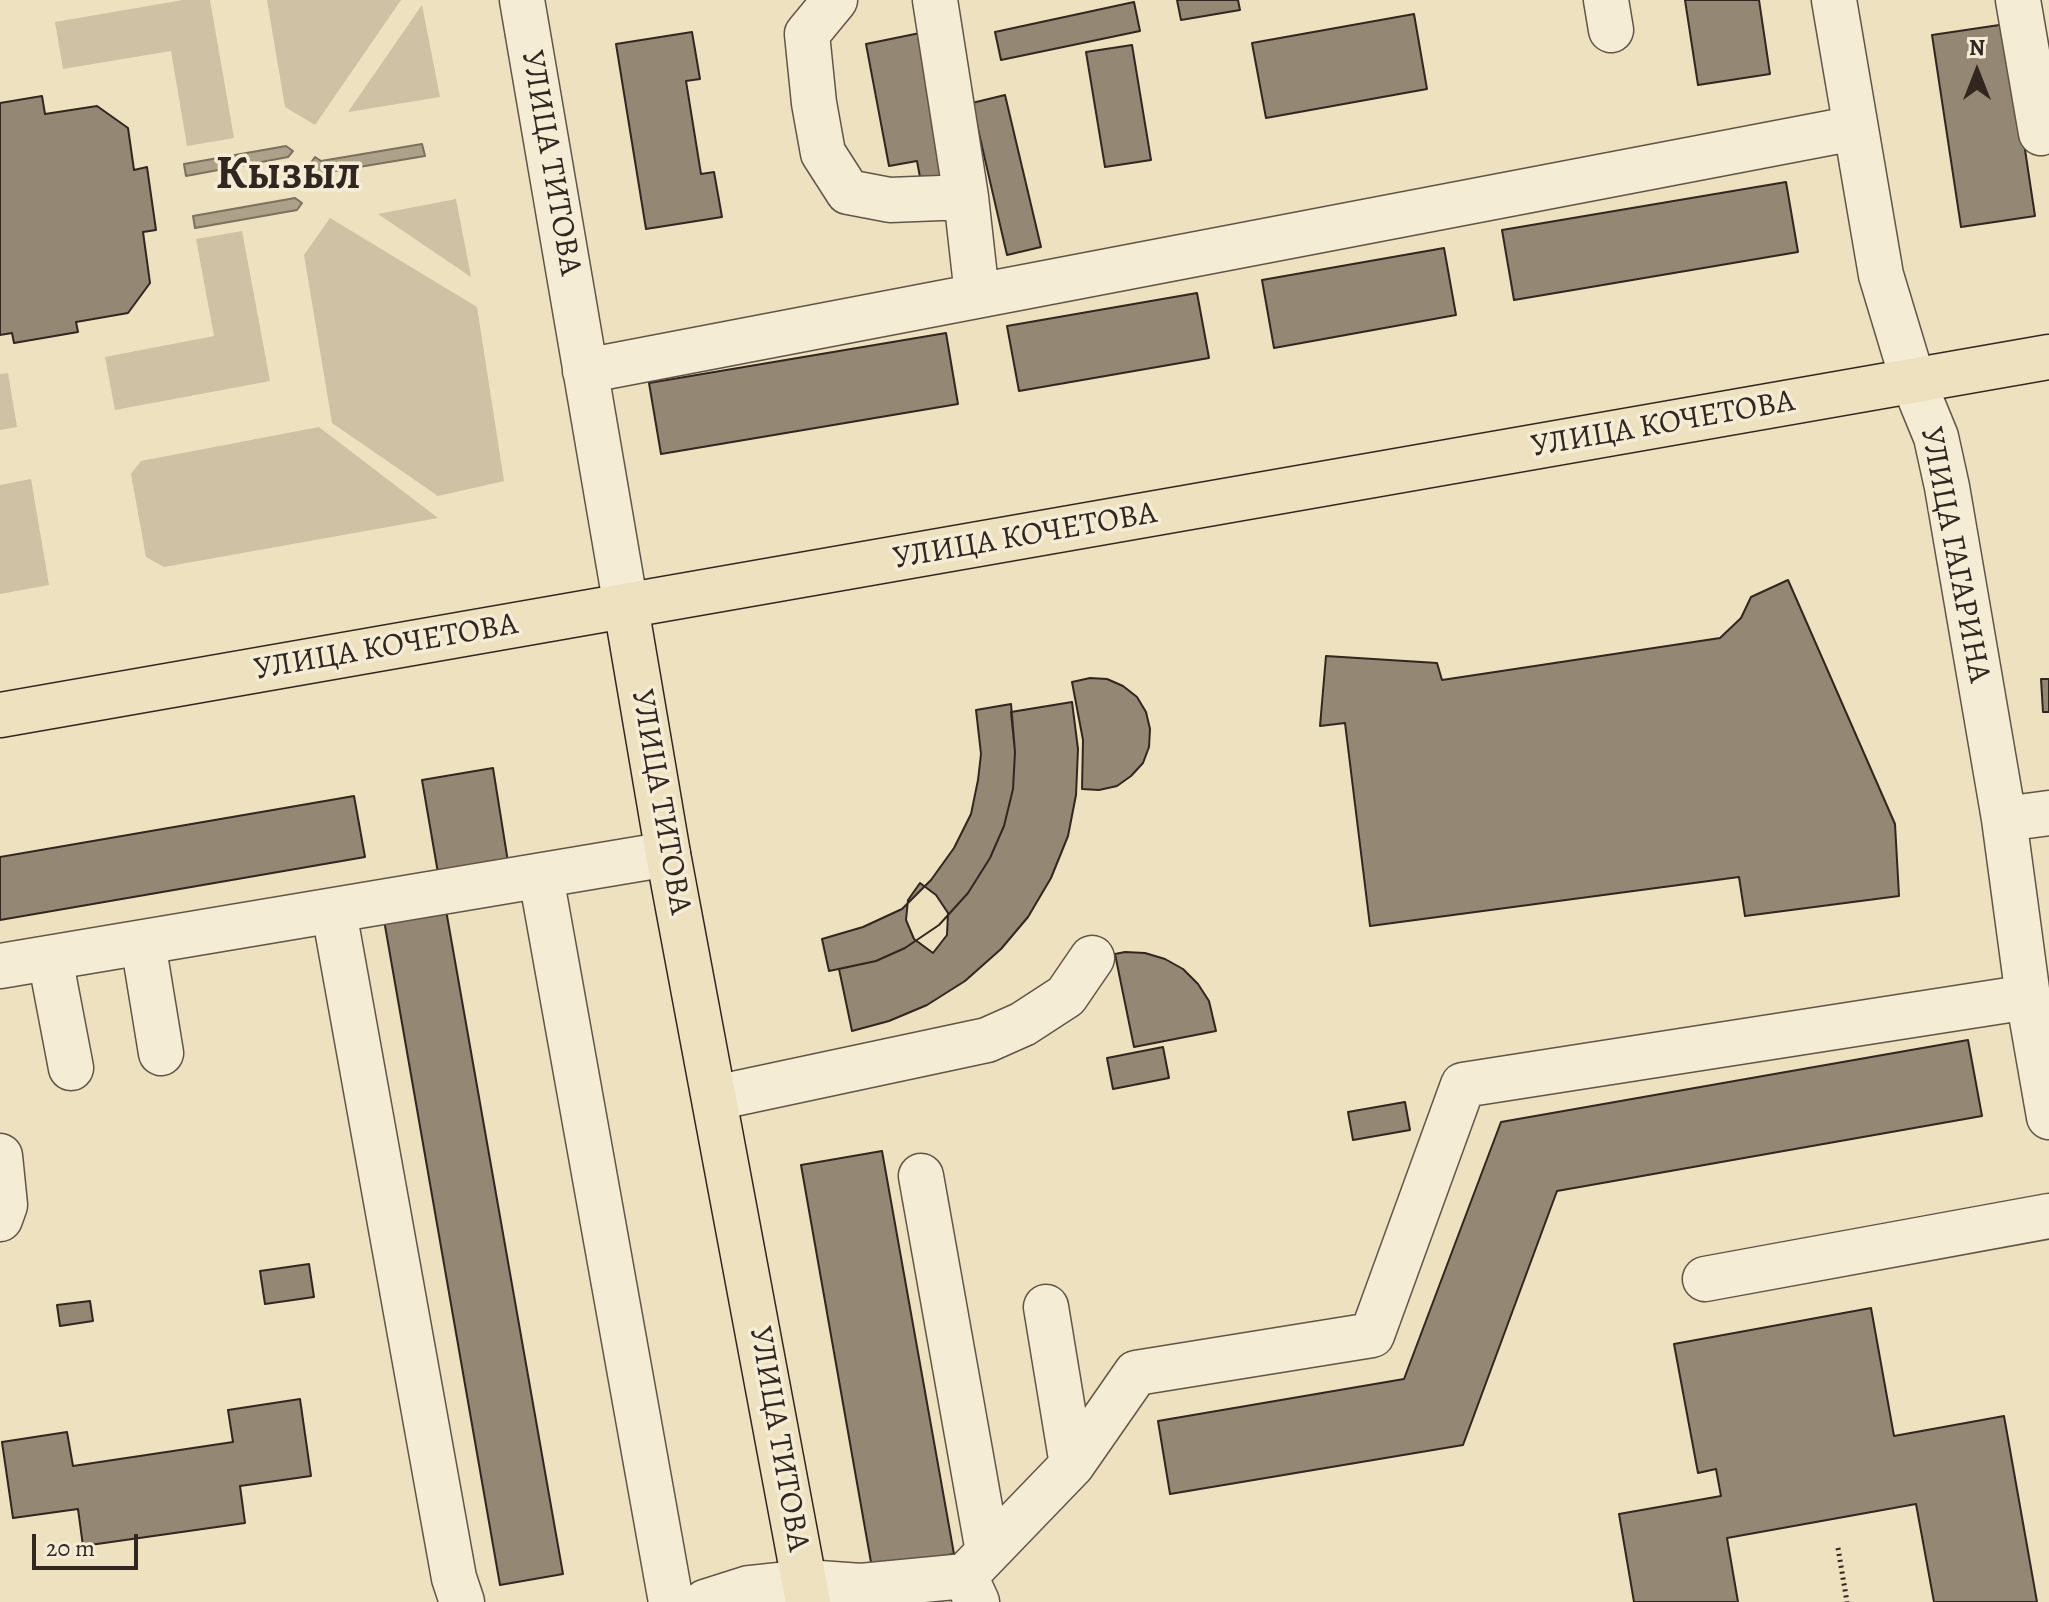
<!DOCTYPE html>
<html>
<head>
<meta charset="utf-8">
<style>
  body { margin:0 }
  #map { position:relative; width:2049px; height:1602px; overflow:hidden; background:#eee1bf; font-family:Alegreya,serif }
  canvas { display:block }
  .north { position:absolute; left:1937px; top:32px; width:80px; height:80px; -webkit-text-stroke:6px #f4ecd5; paint-order:stroke; rotate:0deg; font-size:22px; font-weight:700; line-height:32px; text-align:center; color:#322620 }
  .north::after { content:''; display:block; margin:auto; width:28px; height:36px; background:#322620; clip-path:polygon(50% 0,100% 100%,50% 72%,0 100%) }
  .scale { position:absolute; left:32px; top:1534px; width:106px; height:36px; box-sizing:border-box; border:4px solid #322620; border-top:0; padding-left:10px; font-size:24px; line-height:28px; white-space:nowrap; color:#322620; -webkit-text-stroke:6px #f4ecd5; paint-order:stroke }
</style>
</head>
<body>
<div id="map">
<canvas width="2049" height="1602"></canvas>
<div class="north">N</div>
<div class="scale">20 m</div>
</div>
<script>
const ctx = document.querySelector('canvas').getContext('2d');
ctx.lineJoin = 'round';
function fillPath(path, color) { ctx.fillStyle = color; ctx.fill(path, 'evenodd'); }
function strokePath(path, color, width, dash) { ctx.strokeStyle = color; ctx.lineWidth = width; ctx.lineCap = dash ? 'butt' : 'round'; ctx.setLineDash(dash || []); ctx.stroke(path); }
function label(font, color, halo, rows, align = 'center') {
  ctx.font = font + ' Alegreya,serif'; ctx.lineWidth = 7; ctx.setLineDash([]); ctx.textBaseline = 'middle'; ctx.strokeStyle = halo; ctx.fillStyle = color; for (const [text, x, y, turn = 0] of rows) {
    ctx.save(); ctx.translate(x, y); ctx.rotate((+turn || 0) * Math.PI / 180); ctx.textAlign = isNaN(turn) ? turn : align; if (halo) ctx.strokeText(text, 0, 0); ctx.fillText(text, 0, 0); ctx.restore();
  }
}
const green = new Path2D(`
  M183,0h27l24,138 -47,8 -16,-95 -108,18 -8,-47z
  M267,0h134l-86,125 -30,-18z
  M422,5l18,92 -92,15z
  M456,199l15,78 -93,-63z
  M330,218l147,89 27,174 -66,15 -106,-73 -28,-168z
  M242,231l28,150 -155,29 -10,-53 109,-21 -18,-97z
  M8,373l9,54 -17,3v-56z
  M319,427l119,91 -274,49 -18,-10 -15,-83 10,-13z
  M31,479l18,106 -49,9v-109z`);
const water = new Path2D(`
  M422,144l3,12 -102,17 -4,6 -7,-5 4,-5 -6,-5 5,-7 6,4z
  M286,146l7,5 -5,6 -102,19 -2,-12z
  M295,198l7,5 -5,7 -102,18 -2,-12z`);
const building = new Path2D(`
  M1177,0h61l2,10 -59,10z
  M1685,0h74l11,74 -72,11z
  M1134,2l6,29 -139,29 -6,-28z
  M1414,14l13,75 -161,29 -14,-75z
  M2006,24l29,192 -74,11 -29,-192z
  M692,32l8,47 -14,2 15,93 13,-2 8,45 -76,12 -30,-185z
  M920,33l29,150 -27,5 -5,-27 -28,5 -23,-122z
  M1132,45l19,115 -46,7 -19,-115z
  M1005,95l36,152 -34,8 -35,-152z
  M42,96l3,18 52,-8 31,22 6,42 13,-3 9,63 -13,2 7,51 -22,30 -52,9 2,10 -64,11 -2,-10 -12,2v-232z
  M1786,182l12,70 -284,48 -12,-70z
  M1444,248l12,67 -182,33 -12,-68z
  M1197,293l12,65 -190,33 -12,-65z
  M946,333l12,71 -297,50 -12,-71z
  M1788,580l107,244 4,72 -154,20 -6,-39 -369,49 -25,-203 -25,3 6,-70 111,7 5,17 278,-42 21,-20 10,-21z
  M1090,678l17,1 16,7 14,11 9,15 4,17 -1,18 -6,16 -12,13 -14,10 -18,4 -17,-1 1,-49 -11,-58z
  M2041,679h8v33h-6z
  M1072,702l6,47 -2,46 -8,41 -17,42 -23,39 -27,32 -36,32 -38,24 -38,16 -37,10 -13,-62 37,-8 29,-13 34,-23 29,-32 22,-35 14,-32 9,-37 2,-37 -4,-40z
  M1011,704l4,48 -2,37 -9,37 -14,32 -22,35 -29,32 -34,23 -29,13 -47,10 -7,-32 41,-12 39,-18 29,-29 23,-32 17,-34 7,-34 3,-26 -5,-44z
  M493,768l15,94 -70,11 -16,-93z
  M354,796l11,61 -365,63v-63z
  M920,883l16,12 12,18 -1,22 -14,18 -19,-14 -8,-19 2,-20z
  M446,910l117,664 -63,11 -116,-665z
  M1125,952l20,1 20,6 18,10 15,15 11,17 7,30 -82,16 -19,-93z
  M1968,1040l14,76 -425,75 -94,254 -293,49 -12,-73 246,-42 97,-257z
  M1163,1047l6,31 -56,11 -6,-31z
  M1405,1102l5,28 -57,10 -5,-28z
  M882,1151l72,403 -82,14 -71,-403z
  M309,1264l5,33 -49,7 -5,-33z
  M90,1301l3,20 -33,5 -3,-21z
  M1871,1308l23,128 110,-20 33,186h-103l-18,-98 -189,34 11,64h-104l-15,-88 102,-18 -5,-27 -18,4 -24,-129z
  M300,1399l11,77 -71,10 5,37 -162,23 -5,-37 -65,9 -11,-76 65,-10 6,34 160,-24 -5,-32z`);
const path = new Path2D(`
  M1838,1548l9,54`);
const minor = new Path2D(`
  M522,0l104,607
  M835,0l-28,34 7,69 9,50 25,39 42,8 76,-3
  M935,0l31,197 11,98
  M1606,0l5,30
  M1834,0l47,275 32,106 23,56 11,50 57,332 24,178 21,120
  M2018,0l23,133
  M585,371l1270,-243
  M2004,819l45,-6
  M541,877l130,725
  M334,912l120,666 8,24
  M143,943l18,110
  M50,958l21,110
  M0,966l668,-112
  M715,1098l272,-58 36,-16 43,-28 26,-38
  M0,1156l5,49 -5,14
  M921,1176l67,376
  M1705,1279l344,-63
  M1072,1465l64,-92 236,-38 91,-250 565,-88
  M705,1602l44,-14 56,-6 56,4 104,-10
  M977,1602l-12,-26 107,-111 -26,-158`);
const major = new Path2D(`
  M626,607l42,247 140,748
  M0,715l2049,-358`);
const streetNames = [
  ["УЛИЦА ТИТОВА",550,163,80],
  ["УЛИЦА КОЧЕТОВА",1663,425,-10],
  ["УЛИЦА КОЧЕТОВА",1025,537,-10],
  ["УЛИЦА ГАГАРИНА",1954,555,79],
  ["УЛИЦА КОЧЕТОВА",386,648,-10],
  ["УЛИЦА ТИТОВА",660,802,80],
  ["УЛИЦА ТИТОВА",778,1439,80]
];
const townNames = [
  ["Кызыл",288,176]
];
fillPath(green, '#cec1a4');
fillPath(water, '#aea189');
strokePath(water, '#7c705f', 2);
fillPath(building, '#948773');
strokePath(building, '#322620', 2);
strokePath(minor, '#615548', 47);
strokePath(major, '#322620', 47);
strokePath(path, '#322620', 5, [2, 4]);
strokePath(minor, '#f4ecd5', 44);
strokePath(major, '#eee1bf', 44);
label('32px', '#322620', '#f4ecd5', streetNames);
label('bold 48px', '#322620', '#f4ecd5', townNames);
</script>
</body>
</html>
